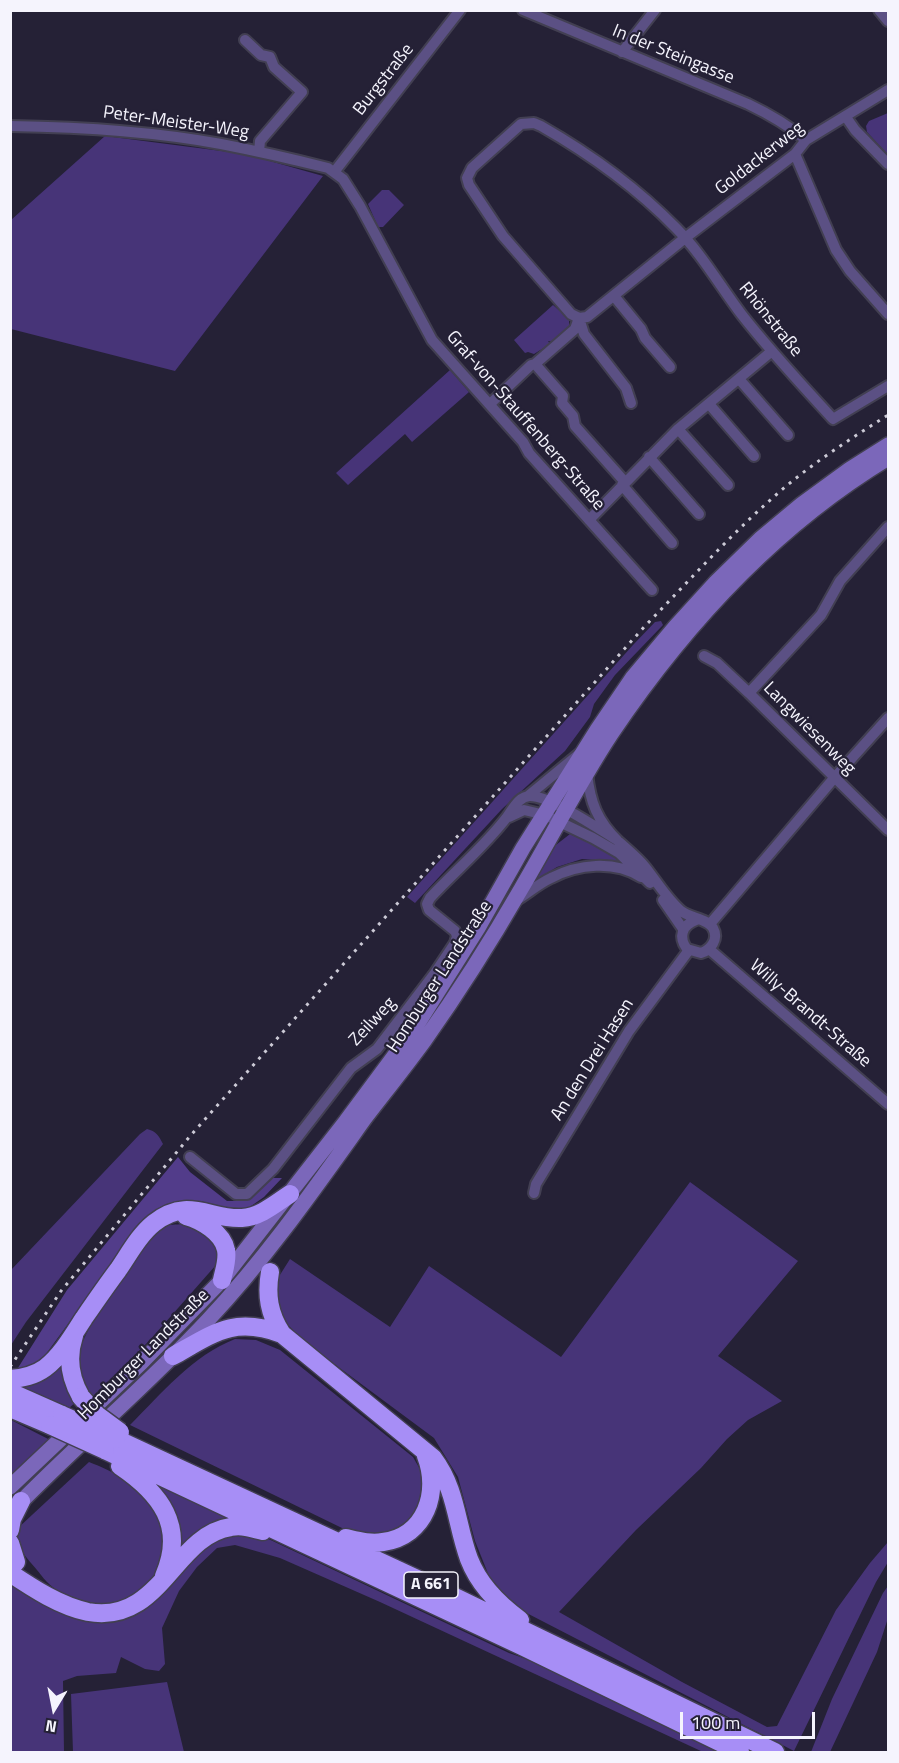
<!DOCTYPE html>
<html>
<head>
<meta charset="utf-8">
<style>
  body { margin:0 }
  #map { position:relative; width:899px; height:1763px; overflow:hidden; background:#252136; font-family:"Titillium Web",sans-serif }
  canvas { display:block }
  .frame { position:absolute; inset:0; border:12px solid #f5f4fd; pointer-events:none }
  .north { position:absolute; left:24px; top:1679px; width:60px; height:60px; -webkit-text-stroke:4px #252136; paint-order:stroke; rotate:190deg; font-size:16px; font-weight:700; line-height:24px; text-align:center; color:#f5f4fd }
  .north::after { content:''; display:block; margin:auto; width:21px; height:27px; background:#f5f4fd; clip-path:polygon(50% 0,100% 100%,50% 72%,0 100%) }
  .scale { position:absolute; left:680px; top:1712px; width:135px; height:27px; box-sizing:border-box; border:3px solid #f5f4fd; border-top:0; padding-left:8px; font-size:18px; line-height:21px; white-space:nowrap; color:#f5f4fd; -webkit-text-stroke:4px #252136; paint-order:stroke }
</style>
</head>
<body>
<div id="map">
<canvas width="899" height="1763"></canvas>
<div class="frame"></div>
<div class="north">N</div>
<div class="scale">100 m</div>
</div>
<script>
const ctx = document.querySelector('canvas').getContext('2d');
ctx.lineJoin = 'round';
function fillPath(path, color) { ctx.fillStyle = color; ctx.fill(path, 'evenodd'); }
function strokePath(path, color, width, dash) { ctx.strokeStyle = color; ctx.lineWidth = width; ctx.lineCap = dash ? 'butt' : 'round'; ctx.setLineDash(dash || []); ctx.stroke(path); }
function label(font, color, halo, rows, align = 'center') {
  ctx.font = font + ' "Titillium Web",sans-serif'; ctx.lineWidth = 4.5; ctx.setLineDash([]); ctx.textBaseline = 'middle'; ctx.strokeStyle = halo; ctx.fillStyle = color; for (const [text, x, y, turn = 0] of rows) {
    ctx.save(); ctx.translate(x, y); ctx.rotate((+turn || 0) * Math.PI / 180); ctx.textAlign = isNaN(turn) ? turn : align; if (halo) ctx.strokeText(text, 0, 0); ctx.fillText(text, 0, 0); ctx.restore();
  }
}
const green = new Path2D(`
  M888,113v42l-21,-23 -1,-6 3,-5z
  M105,136l140,18 78,22 -148,195 -164,-42v-109z
  M382,190h7l15,15 -21,22h-5l-10,-23z
  M553,305l16,14v7l-15,16 -6,-1 2,3 -16,10 -6,-2 -3,1 -11,-13z
  M450,370l19,22 -57,50 -7,-8 -57,51 -12,-12z
  M661,621l2,4 -48,50 -21,29 -4,13 -25,34 -63,58 -87,94 -8,-6 226,-252 22,-23z
  M570,834l38,17 14,11 -40,-3 -25,8 -24,15 19,-34z
  M147,1129c9,2 12,7 16,15l-137,178 -15,23v-75l129,-136z
  M690,1182l108,79 -80,95 64,45 -34,19 -21,19 -26,29 -65,62 -77,82 123,70 85,45 10,-1 59,-116 34,-47 18,-21v20l-12,20 -82,169 -281,-145 -24,-30 -14,-35 -17,-64 -24,-39 -128,-95 -21,-21 -8,-21 1,-23 12,-19 100,68 39,-61 132,91z
  M182,1224c19,7 43,17 34,41l-67,76 -56,55c-11,-9 -15,-24 -15,-38 1,-23 65,-122 85,-132 5,-2 14,-1 19,-2z
  M235,1339l21,1 24,10 133,107c3,6 7,11 9,17 11,34 -24,68 -57,62 -8,-1 -15,-5 -23,-8l-212,-103c32,-32 62,-69 105,-86z
  M62,1355l15,46 -9,8 -57,-24z
  M11,1420l43,22 -43,40z
  M89,1462c21,8 65,29 73,52 2,8 2,19 1,28 0,7 1,16 -1,22 -19,52 -91,51 -121,11 -7,-9 -17,-19 -22,-29 -2,-5 -1,-13 -1,-18z
  M149,1478l92,42 -69,46z
  M220,1534l40,1 249,118 29,10 180,89h-15l-323,-150 -100,-44 -45,-13 -18,3 -20,19 -18,24 -17,37 3,36 -6,7 -14,-2 -24,-12 -5,16 -39,3 -14,5 1,71h-53l-1,-170 20,12 108,18 15,-8 44,-55z
  M888,1586v32l-11,34 -47,100h-19l21,-53 51,-106z
  M167,1682l17,70h-111l-2,-58z`);
const forest = new Path2D(`
  M178,1157l12,15 37,29h18l26,-23h11l-18,19 -20,14 -20,-2 -23,-8 -23,2 -77,76 -55,75 -12,11 -18,6 51,-81z`);
const minor = new Path2D(`
  M523,10l225,94c21,10 40,21 58,36
  M879,10l9,11
  M245,40l16,15 9,2 4,10 28,25 -42,49 -1,11
  M622,52l33,-42
  M846,117l9,13 33,34
  M10,126c71,1 141,5 211,18 36,7 71,15 107,24l15,11 17,27 72,134 91,102 6,11 123,137
  M795,154l41,96 14,21 38,43
  M335,171l125,-161
  M614,296l27,33 4,9 25,29
  M579,318l-8,-4 -68,-78 -34,-51 -2,-7 5,-10 49,-44 13,-1 7,3c49,28 95,61 135,102 26,26 44,58 66,87 29,37 60,70 91,104l55,-33
  M579,318l8,-1 98,-79 110,-84 11,-14 82,-50
  M579,318l5,16 42,54 5,15
  M535,364l28,32 -1,7 11,13 2,10 50,56
  M739,379l49,56
  M490,404l41,-39 4,-1 40,-35 4,-11
  M709,404l45,52
  M678,429l50,56
  M649,457l50,57
  M622,485l50,58
  M589,520l89,-91 94,-78
  M704,656l13,7 32,30 139,137
  M749,693l72,-78 19,-34 48,-54
  M587,773c3,29 10,48 32,69 9,8 19,16 27,26 11,14 21,31 35,43 9,7 27,8 32,17 6,11 -2,22 -12,25l-14,-4c-9,-12 -5,-24 9,-29
  M528,796l51,-42
  M509,817l15,-7 21,5 48,23 26,15 31,30
  M663,900l20,29
  M515,901c12,-7 23,-17 36,-23 27,-14 63,-18 90,-1
  M710,924l125,-147 53,-59
  M709,949l179,155
  M190,1157l46,37h11l26,-25 78,-101 26,-19 58,-76 20,-30 2,-7 -2,-5 -26,-21 -2,-6 3,-6c25,-27 55,-52 77,-81 6,-8 12,-21 23,-21 20,0 69,33 87,44
  M534,1193l2,-9 93,-153 60,-81`);
const secondary = new Path2D(`
  M10,1487l131,-124 81,-83 124,-159 69,-93 63,-100 45,-80 74,-118 36,-53 42,-50 41,-45 44,-43 42,-35 48,-35 38,-24
  M15,1508c62,-64 132,-122 193,-188 59,-63 107,-132 157,-202 20,-26 40,-51 59,-77 34,-48 67,-100 97,-152 30,-51 57,-105 90,-155 74,-110 163,-207 277,-276`);
const motorway = new Path2D(`
  M186,1216c15,4 37,17 40,34 2,10 -2,20 -4,30
  M270,1272c-4,23 -1,42 12,62l151,124c24,32 23,66 36,101 10,26 29,45 51,61
  M74,1336c-7,21 -4,42 7,61
  M173,1356c41,-23 61,-40 109,-22
  M10,1379c13,-1 24,-3 35,-11 16,-12 28,-33 39,-50 11,-16 22,-32 34,-48 11,-16 21,-35 36,-47 34,-27 56,-3 88,-5 18,-1 33,-14 48,-24
  M10,1392l52,23
  M10,1408l40,17
  M116,1439l316,147 343,166
  M105,1450l417,196 218,106
  M120,1466c40,27 66,60 44,110
  M10,1530l2,-11 9,-18
  M346,1538c13,3 24,6 37,4 43,-6 57,-50 43,-86
  M10,1543l6,19
  M10,1573c24,16 50,33 78,39 73,13 86,-77 143,-85 11,-2 21,1 32,4`);
const rail = new Path2D(`
  M10,1367l51,-76 130,-156 453,-508c44,-45 86,-92 133,-133 34,-30 73,-55 111,-79`);
const motorwayBridge = new Path2D(`
  M81,1397l16,18 23,17
  M62,1415l54,24
  M50,1425l55,25`);
const shields = [
  [431,1585,54]
];
const shieldNames = [
  ["A 661",431,1585]
];
const streetNames = [
  ["In der Steingasse",673,55,22],
  ["Burgstraße",384,80,-52],
  ["Peter-Meister-Weg",176,123,8],
  ["Goldackerweg",760,159,-38],
  ["Rhönstraße",770,320,51],
  ["Graf-von-Stauffenberg-Straße",525,421,49],
  ["Langwiesenweg",809,729,45],
  ["Homburger Landstraße",440,977,-57],
  ["Willy-Brandt-Straße",810,1014,41],
  ["Zeilweg",373,1022,-47],
  ["An den Drei Hasen",593,1060,-58],
  ["Homburger Landstraße",144,1355,-45]
];
fillPath(green, '#473478');
fillPath(forest, '#523c8a');
strokePath(minor, '#423f52', 14);
strokePath(secondary, '#423f52', 18);
strokePath(motorway, '#423f52', 21);
strokePath(minor, '#5b5084', 10);
strokePath(secondary, '#7b67ba', 15);
strokePath(motorway, '#a78ef6', 18);
strokePath(rail, '#cccad6', 3, [3, 6]);
strokePath(motorwayBridge, '#423f52', 21, []);
strokePath(motorwayBridge, '#a78ef6', 18);
for (const [x, y, w] of shields) { const box = new Path2D(); box.roundRect(x - w / 2, y - 13, w, 26, 4.5); ctx.fillStyle = '#252136'; ctx.fill(box); strokePath(box, '#f5f4fd', 1.5); }
label('bold 16px', '#f5f4fd', null, shieldNames);
label('18px', '#f5f4fd', '#252136', streetNames);
</script>
</body>
</html>
